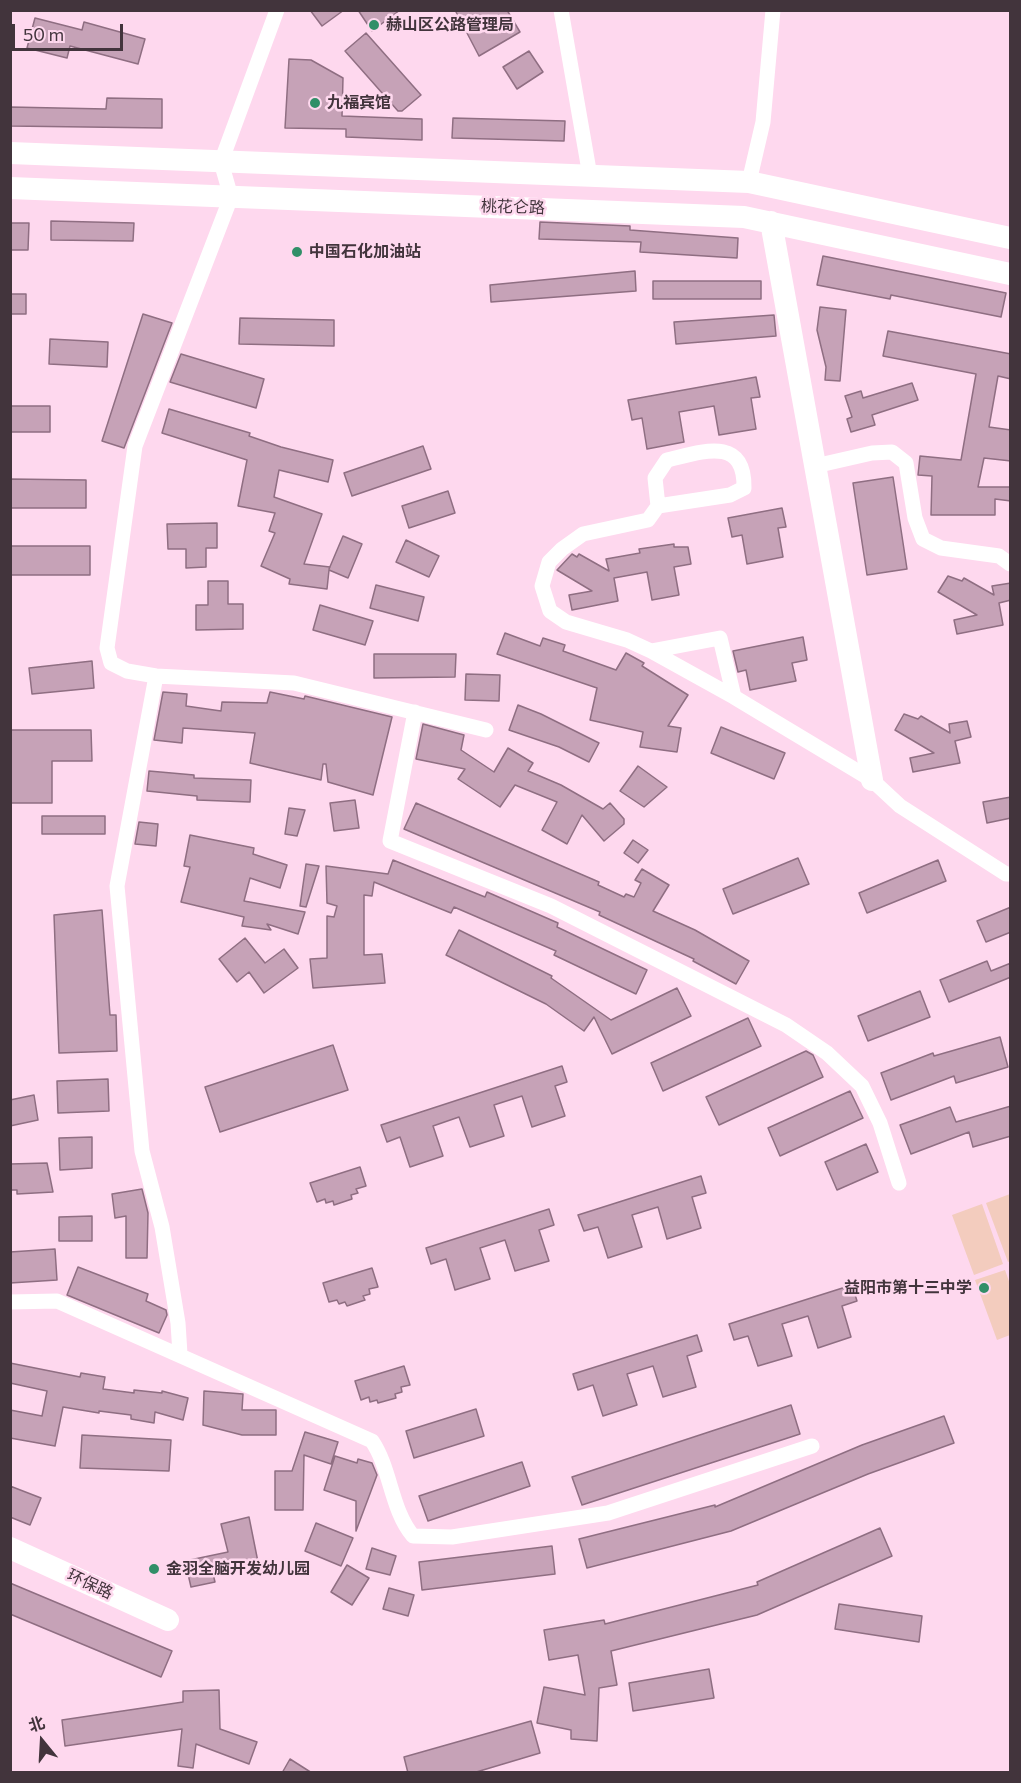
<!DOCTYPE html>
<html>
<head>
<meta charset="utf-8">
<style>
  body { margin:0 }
  #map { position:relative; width:1021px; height:1783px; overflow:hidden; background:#fed8ee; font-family:Commissioner,"Noto Sans SC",sans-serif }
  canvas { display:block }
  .frame { position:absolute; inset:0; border:12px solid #42343c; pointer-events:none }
  .north { position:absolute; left:12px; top:1711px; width:60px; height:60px; -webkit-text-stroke:4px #fed8ee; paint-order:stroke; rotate:342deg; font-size:16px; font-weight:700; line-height:24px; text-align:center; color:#42343c }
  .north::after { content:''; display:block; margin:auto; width:21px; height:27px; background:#42343c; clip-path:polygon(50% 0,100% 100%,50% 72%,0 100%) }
  .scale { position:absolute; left:12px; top:24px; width:111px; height:27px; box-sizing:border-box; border:3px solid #42343c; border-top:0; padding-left:8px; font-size:18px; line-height:21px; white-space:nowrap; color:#42343c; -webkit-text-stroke:4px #fed8ee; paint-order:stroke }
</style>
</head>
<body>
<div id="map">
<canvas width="1021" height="1783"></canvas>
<div class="frame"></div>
<div class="north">北</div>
<div class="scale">50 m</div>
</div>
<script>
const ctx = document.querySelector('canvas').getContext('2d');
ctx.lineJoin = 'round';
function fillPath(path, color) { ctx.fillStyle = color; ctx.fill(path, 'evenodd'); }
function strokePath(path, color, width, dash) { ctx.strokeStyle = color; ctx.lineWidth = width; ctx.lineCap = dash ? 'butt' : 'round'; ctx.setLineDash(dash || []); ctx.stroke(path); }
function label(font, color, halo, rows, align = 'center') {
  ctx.font = font + ' Commissioner,"Noto Sans SC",sans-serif'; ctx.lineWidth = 5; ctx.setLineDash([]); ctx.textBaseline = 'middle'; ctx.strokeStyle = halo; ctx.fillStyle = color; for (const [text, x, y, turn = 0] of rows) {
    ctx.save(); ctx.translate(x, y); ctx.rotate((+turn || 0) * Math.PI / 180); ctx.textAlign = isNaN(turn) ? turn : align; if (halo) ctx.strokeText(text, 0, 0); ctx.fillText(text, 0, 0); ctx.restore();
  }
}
const green = new Path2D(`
  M1010,1194v67l-2,1 -22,-59z
  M982,1204l21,60 -29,11 -22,-60z
  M1005,1270l5,14v51l-13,5 -22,-60z`);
const building = new Path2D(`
  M310,10h34l-22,16z
  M358,10h42l-28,21z
  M455,10h52l13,22 -41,24z
  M35,18l47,12 2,-8 61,17 -7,25 -68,-18 -3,12 -40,-10z
  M366,33l55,62 -19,16h-4l-53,-60z
  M529,51l14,21 -26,17 -14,-22z
  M289,59l22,1 32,18 -1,38 80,3v21l-76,-3v-8l-61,-1z
  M107,98l55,1v29l-152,-2v-19l96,2z
  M453,118l112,3 -1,20 -112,-3z
  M51,221l83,2 -1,18 -82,-1z
  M540,222l90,4v4l108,8 -1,20 -97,-6 1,-10 -102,-3z
  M10,223h19l-1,27h-18z
  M823,256l183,37 -5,24 -110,-22 -1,4 -73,-14z
  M635,271l1,20 -145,11 -1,-17z
  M653,281h108v18h-108z
  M10,294h16v20h-16z
  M820,307l26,3 -6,71 -15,-1 1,-13 -9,-37z
  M143,314l29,9 -48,125 -22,-7z
  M774,315l2,21 -100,8 -2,-22z
  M240,318l94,2v26l-95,-2z
  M888,331l123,23v25l-13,-3 -9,51 22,3v31l-27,-3 -6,29h33v14l-16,-2v16h-64l1,-39 -14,-1 2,-19 41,4 15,-86 -93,-18z
  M50,339l58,3 -1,25 -58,-3z
  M181,354l83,25 -8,29 -86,-26z
  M756,377l4,20 -9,1 5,31 -37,6 -5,-29 -35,6 5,30 -37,7 -5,-31 -10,2 -4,-20z
  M912,383l6,17 -46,15 3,10 -24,7 -4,-13 5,-2 -7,-21 16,-5 2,7z
  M10,406h40v26h-40z
  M169,409l81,24 -1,3 32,11 52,13 -5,22 -49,-12 -5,27 48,17 -18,50 26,3 -1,2 14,-33 19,8 -14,34 -19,-8 -2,19 -38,-5 1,-5 -29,-13 14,-33 -6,-2 6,-18 -37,-7 9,-46 -85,-27z
  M423,446l8,23 -79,27 -8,-23z
  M893,477l14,92 -40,6 -14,-92z
  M10,479l76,1v28h-76z
  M448,491l7,22 -46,15 -7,-22z
  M782,508l4,19 -8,1 5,29 -36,7 -5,-29 -10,2 -4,-19z
  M217,523v25h-11v19l-20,1v-19h-18l-1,-25z
  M406,540l33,16 -10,21 -33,-15z
  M674,544v3h14l3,17 -17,3 5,28 -27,5 -5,-28 -33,6 4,23 -46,9 -3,-15 23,-4 -35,-21 15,-16 5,3 2,-3 30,17 -3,-12 34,-6 -1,-4z
  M10,546h80v29h-80z
  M948,576l14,5 2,-3 30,17 -2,-9 19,-3v17l-12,3 4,22 -46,9 -3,-14 23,-5 -39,-23z
  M208,581h20v23h15v25l-47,1v-25h12z
  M376,585l48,12 -6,24 -48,-13z
  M320,605l53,16 -8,24 -52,-15z
  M505,633l35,13 3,-8 22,7 -2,6 53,19 10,-17 18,10 -2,3 46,29 -20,31 13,2 -4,24 -37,-5 3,-15 -53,-12 7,-32 -100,-34z
  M803,637l4,23 -15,3 4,18 -46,9 -4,-20 -8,2 -5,-21z
  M374,654h82l-1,23 -81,1z
  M92,661l2,27 -62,6 -3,-26z
  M466,674l34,1 -1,26 -34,-1z
  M163,692l24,2 -1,12 35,5 1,-9 45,1 3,-11 34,7 1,-3 87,21 -19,78 -45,-13 -2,-18h-3l-2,16 -71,-17 5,-30 -72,-5 -1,15 -28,-3z
  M518,705l23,9 58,29 -10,19 -30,-15 -50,-17z
  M904,714l14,5 3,-3 29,17 -1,-9 18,-3 4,16 -16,4 5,22 -47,9 -3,-14 24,-5 -39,-23z
  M423,724l41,11 -3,15 33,22 14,-24 25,15 -5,8 33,14 42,24 7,-6 14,16v5l-20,17 -22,-26 -15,29 -25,-14 15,-28 -42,-17 -15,22 -42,-28 7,-10 -49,-10z
  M721,727l64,26 -11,26 -63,-26z
  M10,730h81l1,31h-40v42h-42z
  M638,766l29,21 -23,20 -24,-16z
  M149,771l45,4v3l57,2 -1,22 -53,-2v-4l-50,-5z
  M1011,797v21l-24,5 -4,-21z
  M355,800l4,28 -25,3 -4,-28z
  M416,803l183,79 -1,3 26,12 2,-3 8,3 7,-14 -6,-3 7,-11 27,16 -16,26 42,19 54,31 -13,23 -43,-23 1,-2 -95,-44 1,-3 -196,-83z
  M289,808l16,2 -8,26 -12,-2z
  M42,816h63v18h-63z
  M139,822l19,2 -2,22 -21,-2z
  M190,835l64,13 -1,6 34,11 -7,23 -30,-10 -6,23 61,11 -7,22 -31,-10 4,6 -29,-4 2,-9 -63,-15 9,-35 -6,-1z
  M633,840l15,10 -10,13 -14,-10z
  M798,858l11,26 -76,30 -10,-25z
  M393,860l92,37 2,-5 71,31 -1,4 90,43 -11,24 -82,-39 2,-4 -102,-44 -3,6 -77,-31 -2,14 -8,-1v60l18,-1 3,29 -72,5 -3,-29 17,-1v-42l7,1 3,-11 -10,-3 -1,-37 62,8z
  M938,860l8,21 -79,32 -8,-20z
  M306,864l13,2 -13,41 -6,-1z
  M1011,907v25l-25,10 -9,-21z
  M102,910l8,105h6l1,36 -58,2 -5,-138z
  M459,930l93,46 -1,2 60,42 66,-32 14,28 -79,38 -18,-37 -10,14 -38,-27 -100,-49z
  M245,938l20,25 19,-14 14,19 -34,25 -15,-21 -12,10 -18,-23z
  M987,961l4,10 20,-8v14l-62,25 -9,-22z
  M920,991l10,26 -62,24 -10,-25z
  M748,1018l13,28 -98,45 -12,-28z
  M1000,1037l8,30 -52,16 -2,-7 -63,24 -10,-27 52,-20 1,3z
  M333,1045l15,45 -128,42 -15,-45z
  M806,1051l7,4 10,22 -104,48 -13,-28z
  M562,1066l5,16 -12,4 10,30 -33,11 -10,-31 -28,9 10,31 -34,11 -11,-30 -26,9 10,30 -33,11 -10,-30 -13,5 -6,-17z
  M108,1079l1,32 -51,2 -1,-32z
  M850,1091l13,27 -83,38 -12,-28z
  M34,1095l4,25 -28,6v-26z
  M1011,1106v30l-38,11 -4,-15 -58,22 -11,-29 50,-18 6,15z
  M92,1137v31l-32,2 -1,-32z
  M866,1144l12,28 -41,18 -12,-28z
  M47,1163l6,29 -36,2v-4h-7v-26z
  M360,1167l6,19 -10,3 2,4 -7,2 1,4 -18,6 -1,-4 -7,2 -1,-4 -8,3 -7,-19z
  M701,1176l5,17 -14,4 9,31 -34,11 -9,-32 -26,8 10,32 -34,11 -10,-31 -14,4 -6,-16z
  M142,1189l6,24 -1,45h-21v-42l-11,2 -3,-24z
  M549,1209l5,16 -15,5 10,31 -34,10 -10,-31 -25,8 10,31 -35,11 -9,-31 -15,5 -5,-16z
  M92,1216v25h-33v-24z
  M55,1249l2,31 -47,3v-31z
  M78,1267l70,27 -2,7 20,9 1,5 -8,18 -92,-38z
  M372,1268l6,19 -9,2 1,5 -7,2 2,4 -18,6 -2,-4 -6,2 -2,-4 -8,2 -6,-19z
  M852,1285l5,16 -15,5 9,31 -33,11 -10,-32 -26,8 10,32 -34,10 -10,-30 -14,4 -5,-16z
  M697,1335l5,16 -15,5 9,31 -33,10 -10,-31 -26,8 10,31 -34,11 -10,-31 -15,5 -5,-16z
  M10,1363l70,14 1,-4 24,4 -2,12 31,4v-3l28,3v-2l26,7 -5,22 -28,-8 -1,11 -23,-4v-4l-32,-4v2l-36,-6 -8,39 -45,-8v-28l32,6 5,-25 -37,-8z
  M404,1366l6,19 -9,2 1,5 -7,2 1,4 -18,5 -1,-3 -7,2 -1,-5 -8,3 -6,-19z
  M204,1391l39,3 -1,16h34v25h-34l-39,-10z
  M791,1405l9,29 -218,71 -10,-28z
  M476,1409l8,27 -70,22 -8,-27z
  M944,1416l10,27 -86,31 -137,57 -144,37 -8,-29 136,-34v2l147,-62z
  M305,1432l33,10 -7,22 -27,-9 -1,55h-28v-39h17z
  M82,1435l89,5 -2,31 -89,-3z
  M335,1456l22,7 1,-4 14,4 5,12 -21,56v-30l-32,-11z
  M522,1462l8,24 -102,35 -9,-25z
  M10,1486l31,12 -11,27 -20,-8z
  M249,1517l9,45 -45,12 2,8 -24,5 -6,-26 43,-9 -7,-28z
  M316,1523l37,15 -12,28 -36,-15z
  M880,1528l12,28 -135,59 -146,36 6,34 -18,3 -2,53 -26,-2v-9l-34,-7 7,-36 41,8 -7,-40 -29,5 -5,-30 60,-10 1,4 153,-39 -1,-3z
  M552,1546l3,28 -133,16 -3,-28z
  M372,1548l24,8 -6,19 -24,-6z
  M347,1565l22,13 -17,27 -21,-13z
  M10,1583l162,68 -11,26 -151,-63z
  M389,1588l25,7 -6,21 -25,-7z
  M839,1604l83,12 -3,26 -84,-13z
  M709,1669l5,29 -81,13 -4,-28z
  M219,1690l1,39 37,13 -8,22 -53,-20 -3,24 -15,-2 4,-37 -117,17 -3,-26 121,-18v-11z
  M531,1721l9,32 -67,20h-65l-4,-16z
  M290,1759l22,14h-30z`);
const street = new Path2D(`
  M561,10l29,166
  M749,182l14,-60 10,-112
  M815,466l57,-13 20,-1 14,11 9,55 8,21 18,9 58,8 11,8
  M658,506l72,-11 14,-7c1,-53 -43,-36 -77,-28l-12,18 3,28 -10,14 -65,14 -21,15 -13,13 -7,24 8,25 16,11 61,18 24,11 69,-13 14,59 138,83 28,26 106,68h4
  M651,651l83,46
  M156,676l138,7 192,47
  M415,712l-25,129 161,65 235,119 41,28 35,33 18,37 19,60
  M10,1302l47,-1 315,140c19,28 19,69 41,95l39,1 156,-24 204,-67
  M180,1354l-2,-31 -16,-96 -20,-76 -25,-265 39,-210 -29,-5 -16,-8 -4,-15 28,-202 96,-249 -10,-35 56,-152`);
const secondary = new Path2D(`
  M10,153l739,29 261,56
  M10,188l734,29 266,57
  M771,222l101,558
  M10,1548l158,72`);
const markers = [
  [374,25,6,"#318f68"],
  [315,103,6,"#318f68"],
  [297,252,6,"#318f68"],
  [984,1288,6,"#318f68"],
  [154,1569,6,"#318f68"]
];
const poiNames = [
  ["赫山区公路管理局",386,25],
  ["九福宾馆",327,103],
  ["中国石化加油站",309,252],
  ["益阳市第十三中学",972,1288,"right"],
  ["金羽全脑开发幼儿园",166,1569]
];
const streetNames = [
  ["桃花仑路",513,207,2],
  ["环保路",90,1584,25]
];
fillPath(green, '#f3ccbe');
fillPath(building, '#c6a2b7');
strokePath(building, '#8f6e82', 1.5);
strokePath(street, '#fff', 15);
strokePath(secondary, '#fff', 22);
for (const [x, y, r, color] of markers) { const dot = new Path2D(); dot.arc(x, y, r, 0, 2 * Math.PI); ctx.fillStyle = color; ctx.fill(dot); strokePath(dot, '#fed8ee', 2); }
label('bold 16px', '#42343c', '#fed8ee', poiNames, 'left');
label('16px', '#42343c', '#fed8ee', streetNames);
</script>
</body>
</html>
